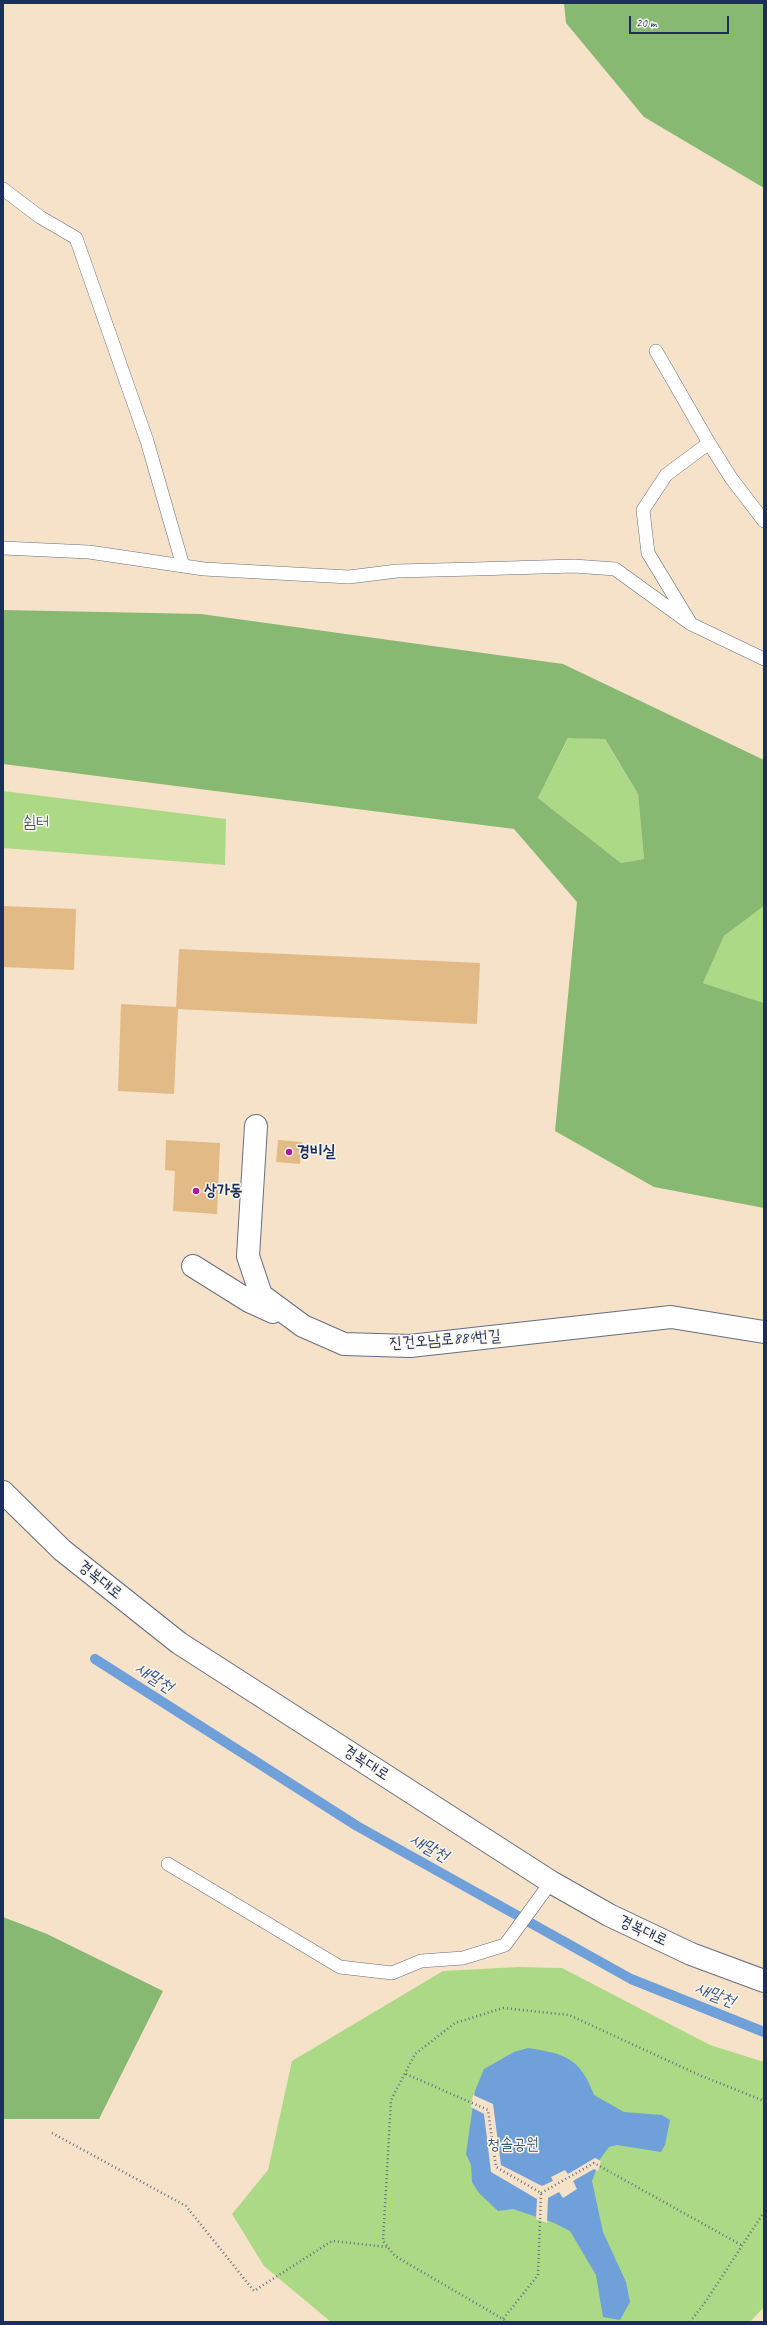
<!DOCTYPE html>
<html>
<head>
<meta charset="utf-8">
<style>
  body { margin:0 }
  #map { position:relative; width:767px; height:2325px; overflow:hidden; background:#f5e2c8; font-family:Caveat,sans-serif }
  canvas { display:block }
  .frame { position:absolute; inset:0; border:4px solid #1b2f5e; pointer-events:none }
  .scale { position:absolute; left:629px; top:16px; width:100px; height:18px; box-sizing:border-box; border:2px solid #1b2f5e; border-top:0; padding-left:5px; font-size:12px; line-height:14px; white-space:nowrap; color:#1b2f5e; -webkit-text-stroke:3px #fbf7ec; paint-order:stroke }
</style>
</head>
<body>
<div id="map">
<canvas width="767" height="2325"></canvas>
<div class="frame"></div>
<div class="scale">20 m</div>
</div>
<script>
const ctx = document.querySelector('canvas').getContext('2d');
ctx.lineJoin = 'round';
function fillPath(path, color) { ctx.fillStyle = color; ctx.fill(path, 'evenodd'); }
function strokePath(path, color, width, dash) { ctx.strokeStyle = color; ctx.lineWidth = width; ctx.lineCap = dash ? 'butt' : 'round'; ctx.setLineDash(dash || []); ctx.stroke(path); }
function label(font, color, halo, rows, align = 'center') {
  ctx.font = font + ' Caveat,"Poor Story",sans-serif'; ctx.lineWidth = 3; ctx.setLineDash([]); ctx.textBaseline = 'middle'; ctx.strokeStyle = halo; ctx.fillStyle = color; for (const [text, x, y, turn = 0] of rows) {
    ctx.save(); ctx.translate(x, y); ctx.rotate((+turn || 0) * Math.PI / 180); ctx.textAlign = isNaN(turn) ? turn : align; if (halo) ctx.strokeText(text, 0, 0); ctx.fillText(text, 0, 0); ctx.restore();
  }
}
const green = new Path2D(`
  M569,737l35,1 34,56 6,65 -23,4 -83,-65z
  M3,791l223,28 -1,46 -222,-17z
  M764,906v97l-61,-20 21,-47z
  M518,1967l44,1 148,77 54,17v245l-14,15h-419l-67,-56 -32,-52 36,-44 24,-109 151,-90z`);
const forest = new Path2D(`
  M564,3h200v185l-120,-71 -78,-94z
  M3,610l198,4 362,50 201,96v146l-40,30 -21,47 61,20v205l-110,-21 -99,-56 22,-229 -63,-73 -511,-65zM568,738l37,1 33,55 6,65 -23,4 -83,-65z
  M3,1917l44,17 116,57 -64,128h-96z`);
const water = new Path2D(`
  M528,2048c38,6 52,10 66,47l30,17 38,3 8,5 -5,25 -4,7 -44,-7 -8,2 -9,12 -8,22 11,51 23,50 4,20 -10,18 -17,-3 -7,-42 -26,-44 -18,-9 -39,-13 -15,2 -19,-18 -7,-11 -1,-17 -5,-11 9,-63 9,-22 30,-17z`);
const pier = new Path2D(`
  M473,2095l20,9 8,61 41,21 11,-5 -2,-4 14,-7 3,4 27,-16 6,3 -3,10 -4,-2 -21,12 4,8 -14,9 -4,-6 -11,6 -1,25 -11,-4 1,-20 -46,-27 -7,-58 -13,-7z`);
const stream = new Path2D(`
  M95,1659l262,167 274,153 133,53`);
const building = new Path2D(`
  M3,906l73,3 -2,61 -71,-3z
  M179,949l301,14 -3,61 -299,-15 -4,85 -56,-3 3,-87 55,3z
  M166,1140l54,3 -3,71 -44,-3 2,-40 -10,-1z
  M278,1140l24,2 -2,22 -24,-2z`);
const path = new Path2D(`
  M406,2074l82,36 8,57 45,26 -3,82 -35,44
  M52,2133l134,73 68,85 78,-50 55,6
  M541,2193l53,-30 149,83
  M508,2322l-113,-66 -12,-15 8,-141 24,-46 40,-31 48,-15 66,7 128,59 67,27
  M690,2322l16,-21 58,-89`);
const lane = new Path2D(`
  M3,189l37,28 36,21 71,203 36,125
  M656,351l53,92 22,35 33,43
  M709,443l-43,32 -23,35 5,43 43,71 73,35
  M3,548l86,4 115,17 145,8 48,-6 78,-2 99,-3 41,3 76,55
  M168,1864l172,103 52,6 29,-12 42,-3 42,-13 46,-63`);
const street = new Path2D(`
  M256,1126l-8,130 13,39 42,31 41,18 66,2 261,-29 93,15
  M193,1266l56,35 24,11`);
const secondary = new Path2D(`
  M3,1492l59,58 117,93 372,239 58,33 82,39 73,27`);
const markers = [
  [289,1152,4,"#b5179e"],
  [196,1191,4,"#b5179e"]
];
const parkNames = [
  ["쉼터",36,823],
  ["청솔공원",513,2145]
];
const poiNames = [
  ["경비실",297,1152],
  ["상가동",204,1191]
];
const streetNames = [
  ["진건오남로884번길",445,1340,-4],
  ["경복대로",100,1580,39],
  ["경복대로",366,1763,33],
  ["경복대로",643,1931,25]
];
const waterNames = [
  ["새말천",154,1678,33],
  ["새말천",429,1848,29],
  ["새말천",715,1995,22]
];
fillPath(green, '#abd986');
fillPath(forest, '#88b973');
fillPath(water, '#70a0d9');
fillPath(pier, '#f5e2c8');
strokePath(stream, '#70a0d9', 10);
fillPath(building, '#e2ba86');
strokePath(lane, '#676e83', 14);
strokePath(street, '#676e83', 24);
strokePath(secondary, '#676e83', 24);
strokePath(path, '#676e83', 2.5, [1, 3]);
strokePath(lane, '#fff', 13);
strokePath(street, '#fff', 22);
strokePath(secondary, '#fff', 22);
for (const [x, y, r, color] of markers) { const dot = new Path2D(); dot.arc(x, y, r, 0, 2 * Math.PI); ctx.fillStyle = color; ctx.fill(dot); strokePath(dot, '#fbf7ec', 1.5); }
label('16px', '#3f5a68', '#fbf7ec', parkNames);
label('bold 16px', '#1b2f5e', '#fbf7ec', poiNames, 'left');
label('16px', '#1b2f5e', '#fbf7ec', streetNames);
label('italic 17px', '#395789', '#fbf7ec', waterNames);
</script>
</body>
</html>
